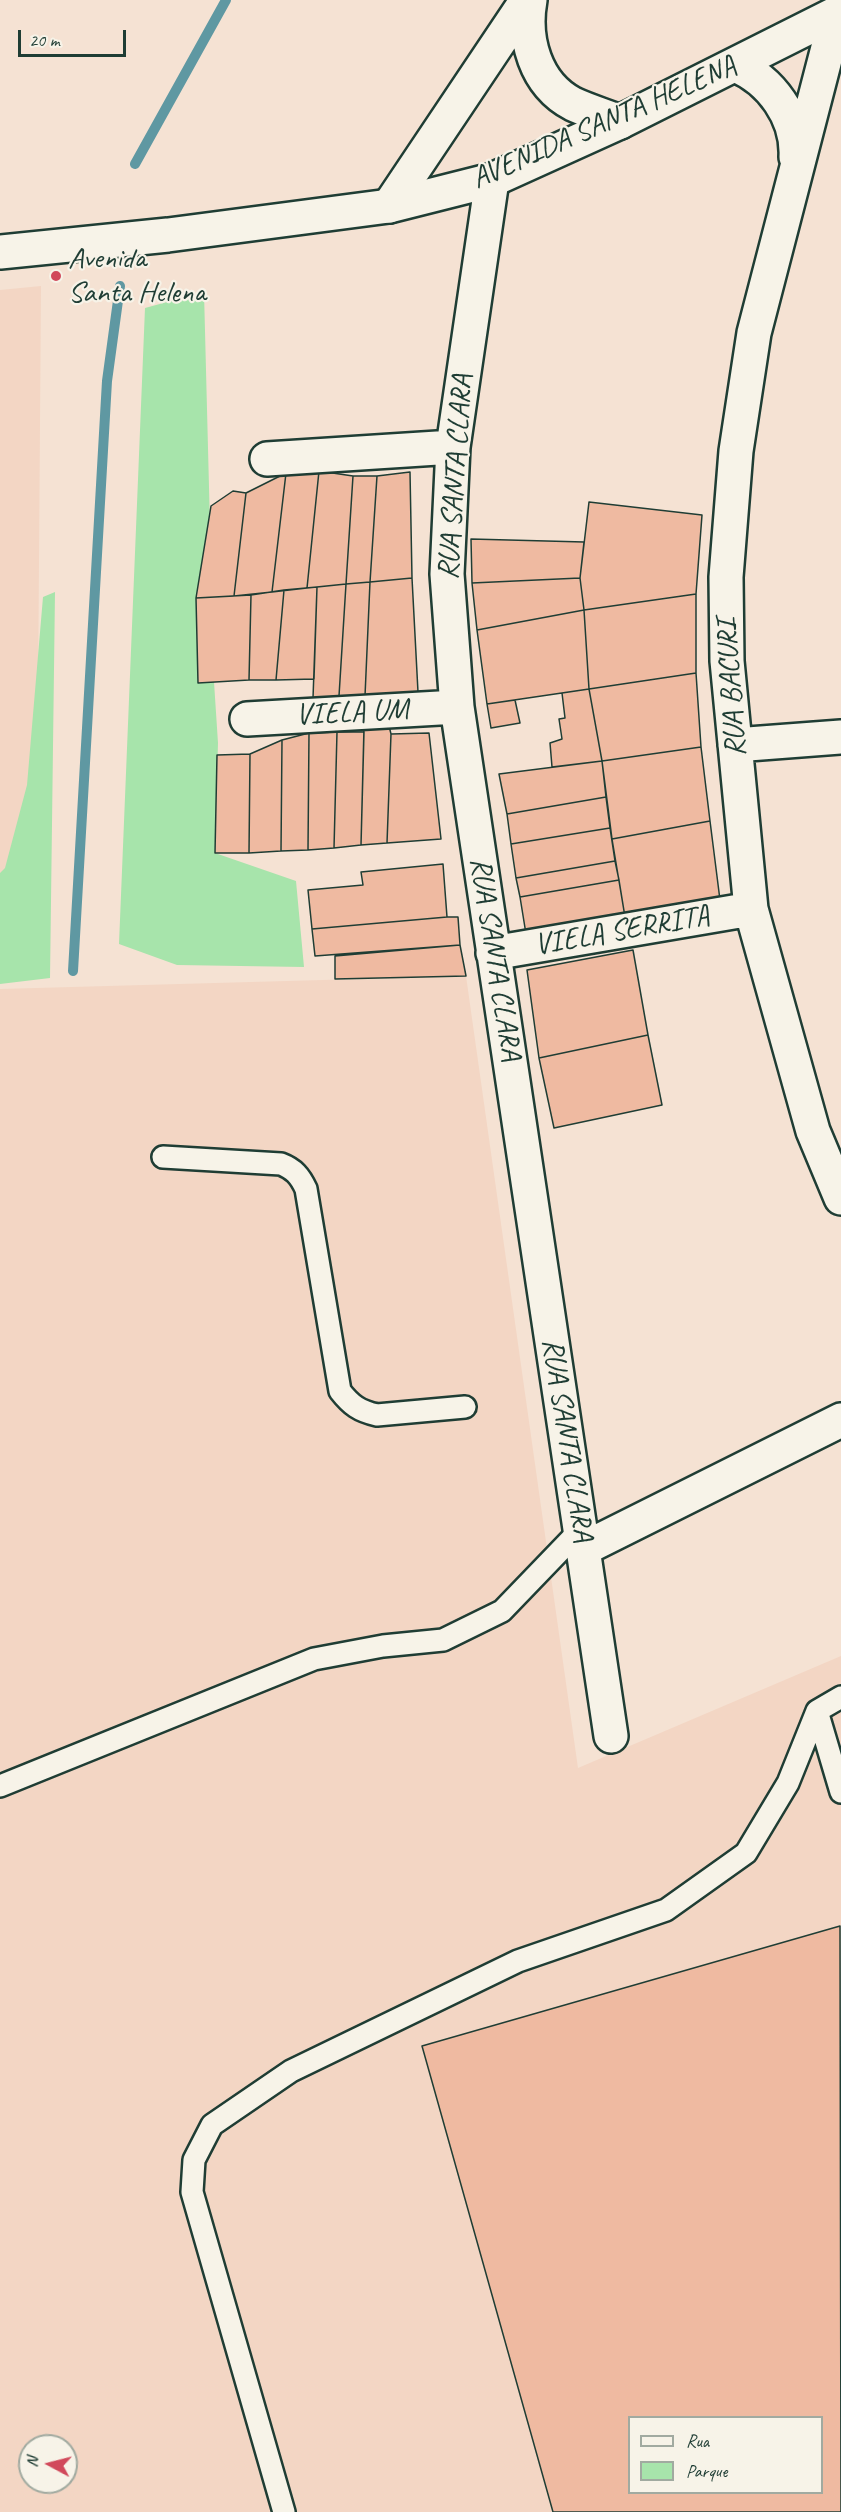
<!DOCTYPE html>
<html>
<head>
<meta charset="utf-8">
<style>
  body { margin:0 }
  #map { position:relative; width:841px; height:2512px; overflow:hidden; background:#f5e2d3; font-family:Caveat,sans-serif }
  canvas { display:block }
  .legend { position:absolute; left:628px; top:2416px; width:195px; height:78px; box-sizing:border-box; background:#f7f3e8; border:2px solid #a1aaa0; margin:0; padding:8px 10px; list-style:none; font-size:18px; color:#1f3d34 }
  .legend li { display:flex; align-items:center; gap:12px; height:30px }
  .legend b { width:30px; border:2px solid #a1aaa0 }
  .north { position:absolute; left:18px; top:2434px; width:60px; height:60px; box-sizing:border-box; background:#f7f3e8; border:2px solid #a1aaa0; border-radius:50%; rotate:277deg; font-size:16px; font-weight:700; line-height:24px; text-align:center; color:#1f3d34 }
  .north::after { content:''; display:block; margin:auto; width:21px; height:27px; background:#d1495b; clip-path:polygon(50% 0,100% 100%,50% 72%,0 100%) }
  .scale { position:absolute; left:18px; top:30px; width:108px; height:27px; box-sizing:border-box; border:3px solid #1f3d34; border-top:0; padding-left:8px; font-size:18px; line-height:21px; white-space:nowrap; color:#1f3d34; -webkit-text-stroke:4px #f7f3e8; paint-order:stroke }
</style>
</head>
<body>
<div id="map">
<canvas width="841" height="2512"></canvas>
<ul class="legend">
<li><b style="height:8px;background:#f7f3e8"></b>Rua</li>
<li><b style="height:16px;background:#a7e4ab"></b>Parque</li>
</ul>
<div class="north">N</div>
<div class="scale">20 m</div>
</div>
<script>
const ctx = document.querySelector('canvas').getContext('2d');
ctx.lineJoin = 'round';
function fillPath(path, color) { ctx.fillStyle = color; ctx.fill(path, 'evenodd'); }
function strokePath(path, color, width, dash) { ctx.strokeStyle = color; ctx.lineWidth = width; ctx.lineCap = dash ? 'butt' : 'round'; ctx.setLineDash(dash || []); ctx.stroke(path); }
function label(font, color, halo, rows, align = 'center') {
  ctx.font = font + ' Caveat,sans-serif'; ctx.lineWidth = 4.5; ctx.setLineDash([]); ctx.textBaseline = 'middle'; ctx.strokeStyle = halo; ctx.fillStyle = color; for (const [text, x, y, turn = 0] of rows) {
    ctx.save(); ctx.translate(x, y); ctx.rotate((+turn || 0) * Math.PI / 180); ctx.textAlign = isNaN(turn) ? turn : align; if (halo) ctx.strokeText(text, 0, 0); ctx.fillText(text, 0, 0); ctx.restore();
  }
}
const built = new Path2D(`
  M41,286l-5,687h-36v-683z
  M466,976l112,792 263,-112v856h-841v-1523zM630,2418h192v74h-192zM30,2446h36v36h-36z`);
const green = new Path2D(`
  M204,292l10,390 4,61 -3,110 81,28 8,86 -127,-2 -58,-21 26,-636z
  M55,592l-5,386 -50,6v-111l5,-5 22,-83 16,-188z`);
const stream = new Path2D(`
  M135,164l91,-164
  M73,971l34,-590 13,-95`);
const building = new Path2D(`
  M319,471l-12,117 -35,4 14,-119z
  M319,471l34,5 -7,108 -39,4z
  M410,472l2,106 -42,4 7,-106z
  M286,473l-14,119 -38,4 12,-103z
  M353,476h24l-7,106 -24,2z
  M233,491l13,2 -12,103 -38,2 15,-92z
  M589,502l113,13 -6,79 -112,16 -4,-32z
  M471,539l113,3 -4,36 -108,5z
  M412,578l6,114 -53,4 5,-114z
  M580,578l4,32 -107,20 -5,-47z
  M370,582l-5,114h-26l7,-112z
  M346,584l-7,112 -26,2 4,-111z
  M317,587l-3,92 -38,1 8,-90z
  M284,590l-8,90h-27l2,-85z
  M696,594v79l-107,16 -5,-79z
  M251,595l-2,85 -51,3 -2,-85z
  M584,610l5,79 -102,15 -10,-74z
  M696,673l5,74 -99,14 -13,-72z
  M589,689l13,72 -50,6 -2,-24 12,-4 -3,-20 6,-1 -3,-25z
  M515,700l5,23 -29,5 -4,-24z
  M389,726l2,8 -4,109 -26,2 3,-118z
  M337,732h27l-3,113 -27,3z
  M337,732l-3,116 -26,2 1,-117z
  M309,733l-1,117 -27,1 1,-111z
  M429,733l12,106 -54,4 4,-109z
  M282,740l-1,111 -32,2 1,-99z
  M701,747l9,74 -98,18 -10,-78z
  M250,754l-1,99h-34l2,-98z
  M602,761l4,36 -99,17 -8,-40z
  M606,797l4,31 -99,16 -4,-30z
  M710,821l10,79 -95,17 -13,-78z
  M610,828l5,33 -99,17 -5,-34z
  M615,861l4,19 -99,17 -4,-19z
  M443,864l4,53 -135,12 -4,-39 55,-5 -2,-13z
  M619,880l6,37 -99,17 -6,-37z
  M447,917h11l2,28 -145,11 -3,-27z
  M460,945l6,31 -131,3v-23z
  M633,950l15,85 -109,23 -12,-88z
  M648,1035l14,70 -108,23 -15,-70z
  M840,1926l1,586h-288l-131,-466zM630,2418h192v74h-192z`);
const lane = new Path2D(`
  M163,1157l118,7c13,5 19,12 25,25l34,202c11,14 19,20 37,24l88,-8
  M817,1711l24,81
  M0,1786l314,-127 69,-13 60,-6 59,-29 78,-81
  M284,2512l-92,-320 2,-32 18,-35 79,-54 227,-110 148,-51 80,-57 42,-70 29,-72 24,-14`);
const street = new Path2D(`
  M530,0c-7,39 5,84 43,104 15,7 32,12 47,18
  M837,13l-83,320 -18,118 -10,126 1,84 24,248 62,222 28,67
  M735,65c36,15 63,52 61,92
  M492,180l-39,267 -6,127 10,133 154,1029
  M389,206l138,-206
  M267,459l186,-12
  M247,719l210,-12
  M735,745l106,-8
  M493,953l258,-44
  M583,1549l258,-129`);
const secondary = new Path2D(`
  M0,252l168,-17 221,-29 103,-26 128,-58 221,-111`);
const markers = [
  [56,276,6,"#d1495b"]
];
const streetNames = [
  ["AVENIDA SANTA HELENA",604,123,-24],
  ["RUA SANTA CLARA",456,477,-86],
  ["RUA BACURI",732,688,-94],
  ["VIELA UM",352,713,-3],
  ["VIELA SERRITA",622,931,-10],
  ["RUA SANTA CLARA",495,959,81],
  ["RUA SANTA CLARA",567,1440,81]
];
const poiNames = [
  ["Avenida",68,259],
  ["Santa Helena",68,293]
];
fillPath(built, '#f3d6c4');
fillPath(green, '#a7e4ab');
strokePath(stream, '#5f98a2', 10);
fillPath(building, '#efbaa1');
strokePath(building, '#1f3d34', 1.5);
strokePath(lane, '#1f3d34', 26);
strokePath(street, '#1f3d34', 38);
strokePath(secondary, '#1f3d34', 38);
strokePath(lane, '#f7f3e8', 21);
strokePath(street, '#f7f3e8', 33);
strokePath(secondary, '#f7f3e8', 33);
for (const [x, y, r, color] of markers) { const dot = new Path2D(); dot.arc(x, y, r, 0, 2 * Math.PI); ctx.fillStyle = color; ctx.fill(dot); strokePath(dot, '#f7f3e8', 2); }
label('30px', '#1f3d34', '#f7f3e8', streetNames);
label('30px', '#1f3d34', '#f7f3e8', poiNames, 'left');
</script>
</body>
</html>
